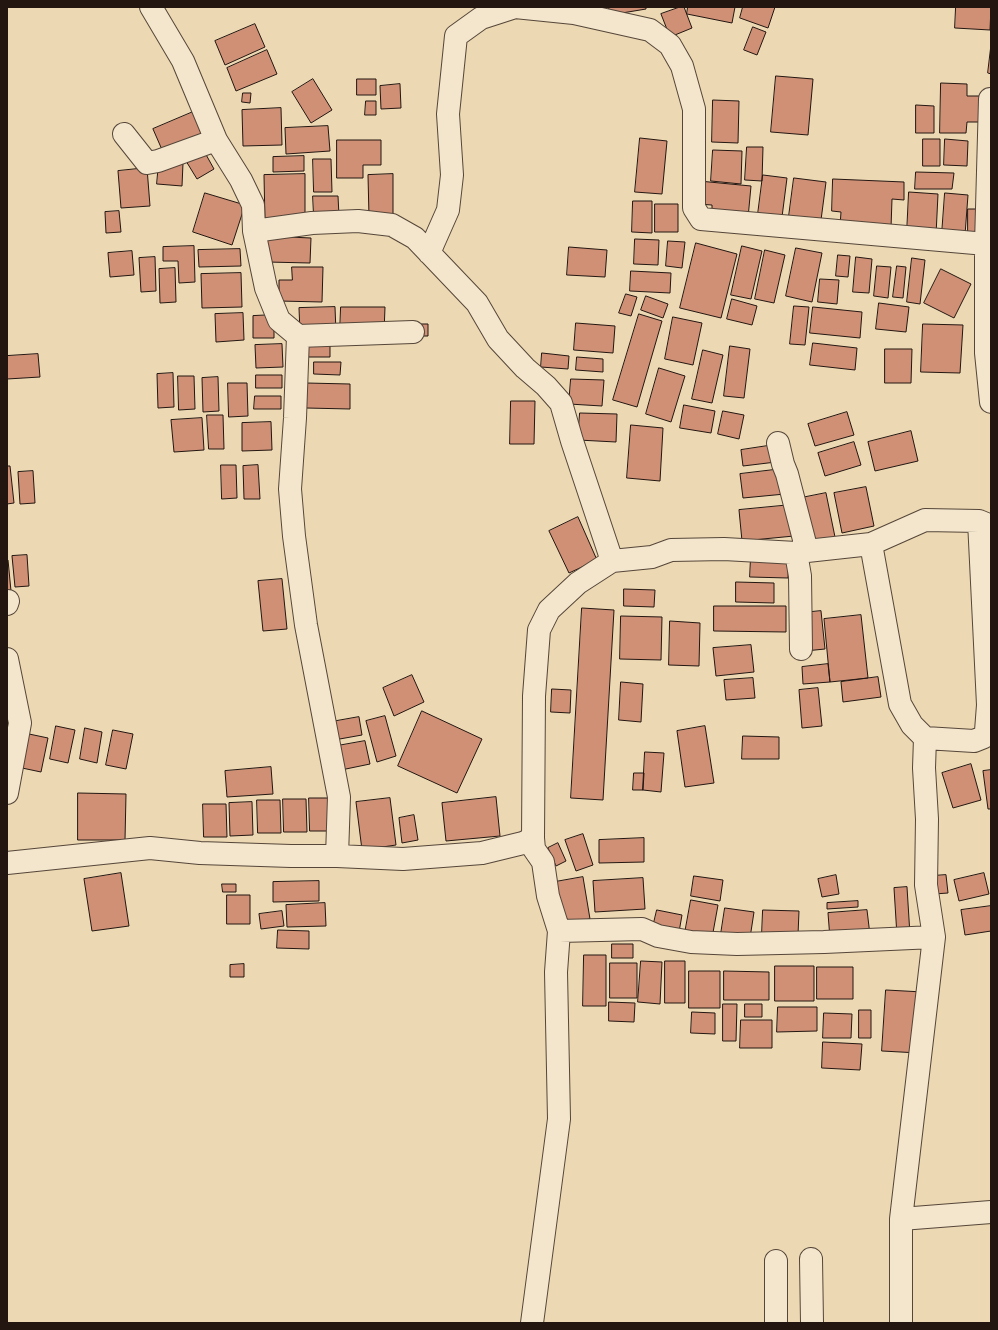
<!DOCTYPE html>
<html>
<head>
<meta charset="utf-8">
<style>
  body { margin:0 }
  #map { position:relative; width:998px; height:1330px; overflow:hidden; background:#ecd8b2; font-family:"IM FELL Double Pica",serif }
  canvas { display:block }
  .frame { position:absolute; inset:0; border:8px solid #231611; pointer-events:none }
</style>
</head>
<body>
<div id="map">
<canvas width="998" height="1330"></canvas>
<div class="frame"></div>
</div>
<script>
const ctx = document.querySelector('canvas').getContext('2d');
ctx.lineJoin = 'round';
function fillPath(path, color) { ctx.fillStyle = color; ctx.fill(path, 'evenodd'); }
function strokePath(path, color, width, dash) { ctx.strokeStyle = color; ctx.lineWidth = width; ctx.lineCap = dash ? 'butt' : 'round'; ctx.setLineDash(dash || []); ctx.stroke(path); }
const building = new Path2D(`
  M609,7h37v2l-36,6z
  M680,7h4l8,21 -22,9 -9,-23z
  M688,7h47l-3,16 -45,-9z
  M743,7h32l-7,21 -28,-10z
  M956,7h35l-1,23 -35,-2z
  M255,24l10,23 -40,18 -10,-24z
  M753,27l13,5 -9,23 -13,-5z
  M991,45v29l-3,-1z
  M267,50l10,24 -41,17 -9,-23z
  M776,76l37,3 -5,56 -37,-3z
  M313,79l19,31 -21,13 -19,-31z
  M357,79h19v16h-19z
  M941,83l26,1v12h22l-1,26h-21l-1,11h-26z
  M400,84l1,24 -20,1 -1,-23z
  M243,93h8l-1,10 -8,-1z
  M713,100l26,1 -1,42 -26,-1z
  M366,101h10v14h-11z
  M916,105l18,1v27h-18z
  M281,108l1,37 -39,1 -1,-36z
  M193,112l10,23 -40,17 -10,-23z
  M328,126l2,25 -44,3 -1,-26z
  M640,138l27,3 -5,53 -27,-2z
  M923,139h17v27h-17z
  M945,139l23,2 -1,25 -23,-1z
  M337,140h44v25h-18v13h-26z
  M747,147h16l-1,34 -17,-1z
  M713,150l29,1 -1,33 -30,-3z
  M204,151l10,18 -17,10 -11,-18z
  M304,156v15l-31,1v-15z
  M313,159h18l1,33h-18z
  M159,162l24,1 -1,23 -25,-2z
  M147,168l3,38 -29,2 -3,-37z
  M916,172l38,1 -2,16h-37z
  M305,174v48l-40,1 -1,-48z
  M393,174v42l-24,1 -1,-42z
  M763,175l24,3 -5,39 -24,-3z
  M794,178l32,4 -5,38 -32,-4z
  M833,179l71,3v18l-12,-1 -1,29 -51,-2 1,-14 -9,-1z
  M699,181l52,5 -3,32 -36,-3v-10l-15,-1z
  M909,192l29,2 -2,41 -29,-2z
  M205,193l40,12 -13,40 -39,-13z
  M945,193l23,2 -3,40 -23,-1z
  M313,196h25l1,20h-25z
  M633,201h19v32l-20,-1z
  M655,204h23v28h-23z
  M968,209h15l-1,25 -14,-1z
  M119,211l2,21 -15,1 -1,-21z
  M267,236l44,2 -1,25 -43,-1z
  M635,239l24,1 -1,25 -24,-1z
  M668,241l17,1 -3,26 -16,-2z
  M696,243l41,11 -16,64 -41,-10z
  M194,246l1,36 -16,1 -1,-22h-15v-14z
  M742,246l20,5 -11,48 -20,-4z
  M569,247l38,3 -2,27 -38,-2z
  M796,248l26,5 -10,49 -26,-6z
  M240,249l1,17 -42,1 -1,-17z
  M765,250l20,5 -11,48 -19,-4z
  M132,251l2,24 -24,2 -2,-24z
  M838,255l12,1 -2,21 -12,-1z
  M155,257l1,34 -15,1 -2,-34z
  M856,257l16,2 -3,34 -16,-1z
  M912,258l13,2 -5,44 -13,-2z
  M877,266l14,1 -3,31 -14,-2z
  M897,266l9,1 -3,31 -10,-1z
  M292,267h31l-1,35 -43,-1v-21h13z
  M175,268l1,34 -16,1 -1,-34z
  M941,269l30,15 -17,34 -30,-15z
  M631,271l40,2 -1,20 -40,-2z
  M241,273l1,34 -40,1 -1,-34z
  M820,279l19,1 -2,24 -19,-2z
  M626,294l11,3 -6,19 -12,-3z
  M646,296l22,8 -5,14 -22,-8z
  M732,299l25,7 -5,19 -25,-6z
  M879,303l30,4 -3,25 -30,-3z
  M794,306l15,1 -4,38 -15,-1z
  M335,307l1,25h-36l-1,-24z
  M341,307h44l-1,26 -44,-1z
  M813,307l49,5 -2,26 -50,-5z
  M243,313l1,27 -28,2 -1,-28z
  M639,314l23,7 -25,86 -24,-7z
  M274,315v23h-21v-22z
  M673,317l29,6 -9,42 -28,-6z
  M576,323l39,3 -2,27 -39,-3z
  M413,324h15v12h-15z
  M923,324l40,1 -3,48 -39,-1z
  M813,343l44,5 -2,22 -45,-5z
  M282,344l1,23 -27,1 -1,-23z
  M303,344l27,1v12h-27z
  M730,346l20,3 -6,49 -20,-2z
  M885,349h27l-1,34h-26z
  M703,350l20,5 -11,48 -20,-4z
  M542,353l27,3 -1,13 -27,-2z
  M38,354l2,23 -33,2v-23z
  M577,357l26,2v13l-27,-2z
  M314,362h27l-1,13 -26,-1z
  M659,368l26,8 -14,46 -25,-8z
  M173,373l1,34 -16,1 -1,-34z
  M256,375h26v13h-26z
  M178,376h16l1,33 -16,1z
  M218,377l1,34 -16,1 -1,-34z
  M571,379l33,1 -2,26 -33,-2z
  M228,383h19l1,33 -19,1z
  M306,383l44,1v25l-44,-1z
  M255,396h26v13h-27z
  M511,401h24l-1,43h-24z
  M684,405l31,6 -4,22 -31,-5z
  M723,411l21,4 -5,24 -21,-5z
  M847,412l7,23 -39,11 -7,-22z
  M580,413l37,1 -1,28 -38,-2z
  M207,415h16l1,34h-15z
  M202,418l2,32 -30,2 -3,-32z
  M271,422l1,28 -30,1v-28z
  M631,425l32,3 -3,53 -33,-3z
  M911,431l7,30 -43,10 -7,-29z
  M854,442l7,23 -36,11 -7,-23z
  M774,445l2,17 -33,4 -2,-16z
  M221,465h15l1,33 -15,1z
  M258,465l2,34h-16l-1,-33z
  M7,466h3l4,37 -7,1z
  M782,469l3,25 -42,4 -3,-24z
  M33,471l2,32 -15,1 -2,-32z
  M866,487l8,39 -32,7 -8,-40z
  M826,493l9,44 -25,5 -9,-44z
  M791,505l3,31 -52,5 -3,-31z
  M578,517l19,43 -28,13 -20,-42z
  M27,555l2,31 -14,1 -3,-31z
  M751,557l38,1 -1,20 -38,-1z
  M7,560h1l3,31h-4z
  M282,579l5,50 -24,2 -5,-50z
  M736,582l38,1v20l-38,-1z
  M624,589l31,1 -1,17 -30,-1z
  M714,606h72v26l-72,-1z
  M582,608l32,2 -11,190 -32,-2z
  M821,611l4,38 -20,2 -4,-38z
  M861,615l7,63 -38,4 -6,-63z
  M621,616l41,1 -1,43 -41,-1z
  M670,621l30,2 -1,43 -30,-1z
  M751,645l3,27 -38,4 -3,-28z
  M828,664l2,18 -27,2 -1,-17z
  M412,675l12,27 -30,14 -11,-28z
  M878,677l3,20 -38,5 -2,-20z
  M753,678l2,20 -29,2 -2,-20z
  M621,682l22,2 -2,38 -22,-2z
  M818,688l4,38 -20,2 -3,-38z
  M552,689l19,1 -1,23 -19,-1z
  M422,711l60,28 -25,54 -59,-27z
  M385,716l11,40 -19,6 -11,-41z
  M359,717l3,18 -28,5 -3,-18z
  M56,726l19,4 -7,33 -18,-4z
  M705,726l9,57 -29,4 -8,-56z
  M85,728l17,4 -5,31 -17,-4z
  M113,730l20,4 -7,35 -20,-4z
  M29,734l19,4 -7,34 -19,-4z
  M743,736l36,1v22h-37z
  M365,741l5,23 -29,6 -4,-24z
  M645,752l19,1 -3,39 -18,-2z
  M971,764l10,36 -28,8 -11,-35z
  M271,767l2,27 -46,3 -2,-26z
  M991,770v39h-3l-5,-38z
  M634,773h10l-1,17h-10z
  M78,793l48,1 -1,46h-47z
  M496,797l4,39 -54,5 -4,-38z
  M309,798h23l1,33h-23z
  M390,798l6,47 -34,5 -6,-48z
  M283,799h23l1,33h-23z
  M257,800h23l1,33h-23z
  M252,802l1,33 -23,1 -1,-33z
  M203,804h23l1,33h-23z
  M414,815l4,25 -16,3 -3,-25z
  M583,834l10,31 -17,6 -11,-31z
  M644,838v24l-45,1v-23z
  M558,843l8,18 -10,5 -8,-18z
  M121,873l8,53 -37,5 -8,-52z
  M984,873l5,21 -30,7 -5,-21z
  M836,875l3,19 -17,3 -4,-18z
  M946,875l2,18 -14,1 -2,-18z
  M694,876l29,4 -3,21 -29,-5z
  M583,877l7,42 -28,5 -7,-42z
  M643,878l2,31 -50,3 -2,-31z
  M319,881v20l-46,1v-20z
  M222,884h14v8h-13z
  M907,887l3,48 -13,1 -3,-48z
  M227,895h23v29h-23z
  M691,900l27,5 -6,33 -27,-5z
  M858,901v6l-31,2v-6z
  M325,903l1,23 -39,1 -1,-22z
  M991,906v25l-26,4 -4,-25z
  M725,908l29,4 -4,26 -29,-4z
  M657,910l25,5 -3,17 -26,-5z
  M763,910l36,1 -1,24 -36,-1z
  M867,910l3,25 -40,4 -2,-26z
  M282,911l2,15 -23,3 -2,-15z
  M278,930l31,1v18l-32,-1z
  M612,944h21v14h-21z
  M584,955h22v51h-23z
  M641,961l21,1 -2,42 -22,-2z
  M665,961h20v42h-20z
  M610,963h27v35h-27z
  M244,964v13h-14v-12z
  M775,966h39v35h-39z
  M817,967h36v32h-36z
  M689,971h31v37h-31z
  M724,971l45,1v28h-45z
  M886,990l37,2 -4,61 -37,-2z
  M609,1002l26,1 -1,19 -25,-1z
  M723,1004h14l-1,37h-13z
  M745,1004h17v13h-17z
  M778,1007h39v24l-40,1z
  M859,1010h12v28h-12z
  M692,1012l23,1v21l-24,-1z
  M824,1013l28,1 -1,24h-28z
  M741,1020h31v28h-32z
  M823,1042l39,2 -2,26 -38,-2z`);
const minor = new Path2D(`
  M151,7l32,54 33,79 25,40 12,25 1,26 58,-8 46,-2 34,4 23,13 62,65 21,36 27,29 21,18 15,17 11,38 40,120 40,-4 19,-7 53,-1 72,4 11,-2 64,-7 54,-24 54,1 12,5
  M124,134l23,29 11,-2 58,-21
  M254,231l12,57 13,32 19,16 115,-4
  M986,244l4,-145
  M429,253l19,-43 4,-35 -4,-61 8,-78 25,-18 34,-11 59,6 76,17 20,15 12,21 12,43v99l7,11 285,25v109l5,49
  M298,336l-3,82 -5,71 4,47 12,89 33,172 -2,59
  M778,443l5,21 4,10 20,77
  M871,544l29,160 12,21 13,13 49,3 10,-4 2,-6 2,-26 -9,-184
  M796,553l4,23 1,73
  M612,561l-34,22 -29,27 -10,20 -5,66 -1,142 1,11 9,13 5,34 11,35 83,-2 16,7 33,6 46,2 87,-2 110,-5
  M7,604l1,-3
  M7,659l13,64 -13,70
  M7,863l143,-15 50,5 91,3h46l66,3 79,-6 41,-10 10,-5
  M901,1219l90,-7
  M811,1259l1,64
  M776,1261v62
  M532,1323l27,-204 -3,-147 3,-41
  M901,1323v-104l33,-282 -8,-52 1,-66 -3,-51 1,-30`);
fillPath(building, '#cf9076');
strokePath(building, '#231611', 1);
strokePath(minor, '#554639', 24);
strokePath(minor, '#f3e6cd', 22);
</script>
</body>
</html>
